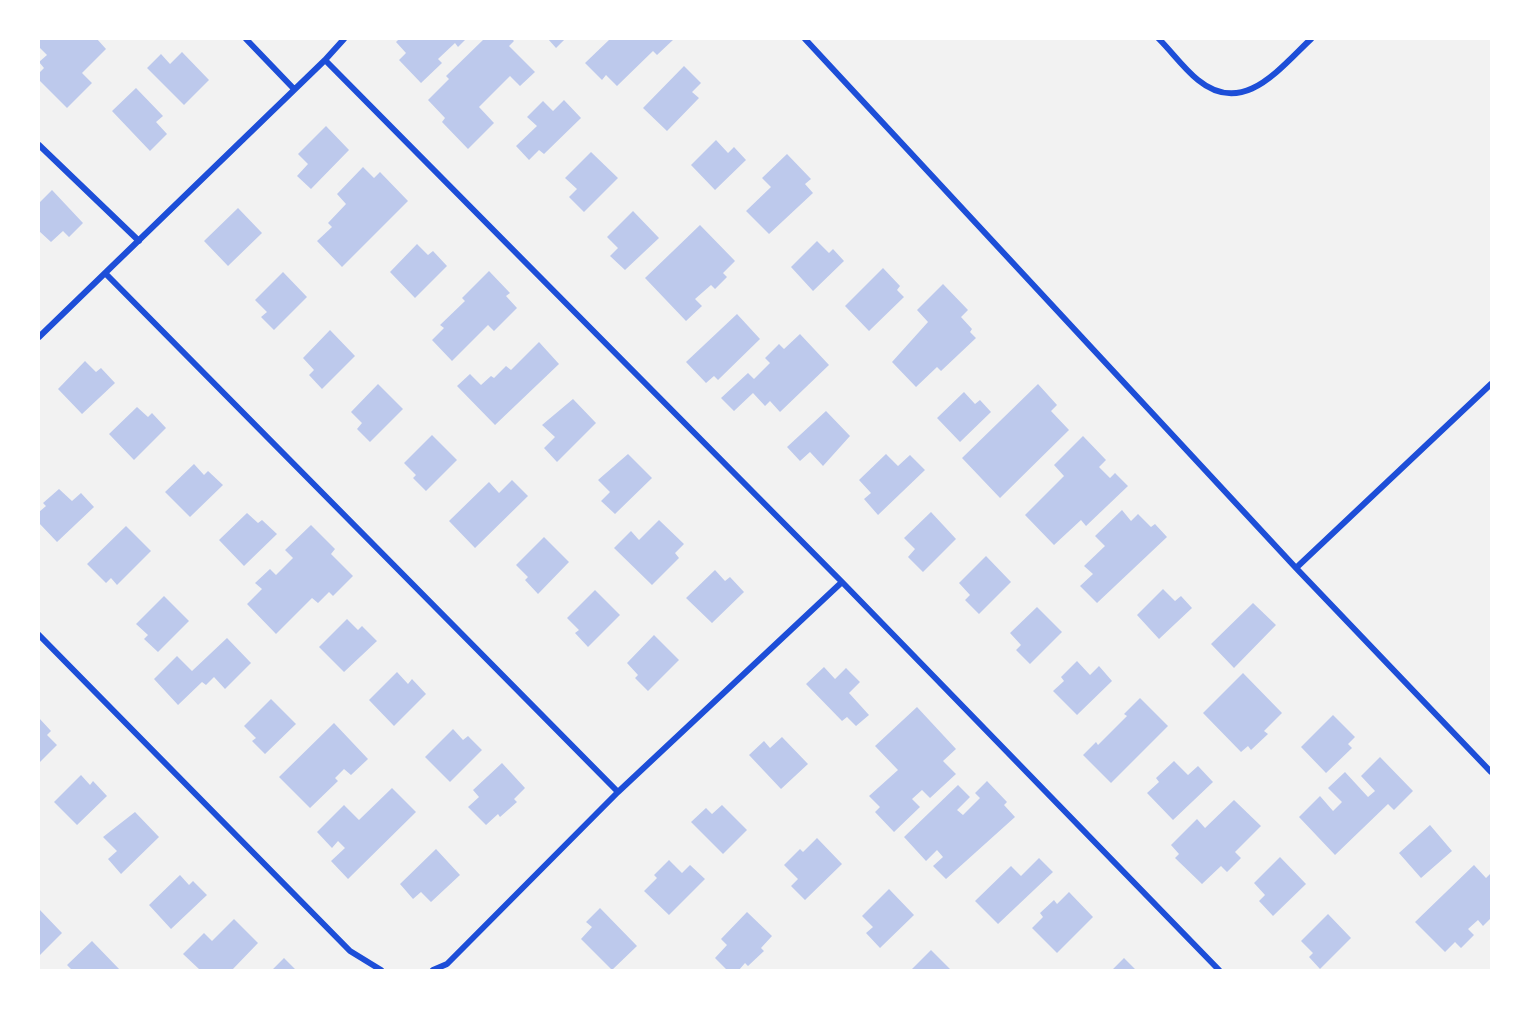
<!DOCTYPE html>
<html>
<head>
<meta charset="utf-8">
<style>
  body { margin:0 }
  #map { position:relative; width:1530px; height:1009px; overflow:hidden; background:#f2f2f2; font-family:"Libre Baskerville",serif }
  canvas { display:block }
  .frame { position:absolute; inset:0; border:40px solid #fff; pointer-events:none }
</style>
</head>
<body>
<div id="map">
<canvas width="1530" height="1009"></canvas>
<div class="frame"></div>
</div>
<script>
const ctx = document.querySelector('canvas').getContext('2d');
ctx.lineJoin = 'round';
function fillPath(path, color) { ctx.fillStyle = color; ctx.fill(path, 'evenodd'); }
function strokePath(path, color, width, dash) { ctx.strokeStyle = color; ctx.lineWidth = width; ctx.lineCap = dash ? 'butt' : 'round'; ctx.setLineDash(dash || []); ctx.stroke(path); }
const building = new Path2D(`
  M39,39h58l9,10 -24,24 10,10 -25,25 -28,-28v-7l5,-5 -5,-6 8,-7 -8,-8z
  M399,39h67l-8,8 -3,-4 -17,16 4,4 -21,20 -22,-23 7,-7 -10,-11z
  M484,39h28l2,2 -5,5 26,26 -15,14 -10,-10 -31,31 15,16 -26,26 -26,-27 3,-4 -17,-18 21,-21 -3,-3z
  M548,39h17l-9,9z
  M610,39h64l-17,16 -4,-4 -36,35 -11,-11 -4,5 -17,-17z
  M182,52l27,28 -25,25 -37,-37 14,-14 9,10z
  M684,66l17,17 -9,9 7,6 -32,33 -24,-23z
  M136,88l27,28 -7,6 11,12 -17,17 -38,-40z
  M564,100l17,18 -37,36 -5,-4 -10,10 -13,-14 21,-20 -10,-9 16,-16 10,10z
  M326,126l23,24 -38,39 -14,-13 11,-12 -10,-10z
  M716,140l12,13 6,-6 12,13 -31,30 -24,-25z
  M591,152l27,26 -34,34 -15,-15 8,-8 -12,-11z
  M787,154l24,25 -6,5 8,9 -44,41 -23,-23 25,-24 -9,-9z
  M363,167l11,11 6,-6 28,29 -66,66 -25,-26 15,-14 -4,-4 18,-19 -9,-10z
  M52,190l31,33 -14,14 -6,-6 -12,11 -12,-11v-28z
  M238,208l24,25 -34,33 -24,-25z
  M633,211l26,27 -34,32 -15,-14 8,-8 -11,-11z
  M700,225l35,36 -12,12 4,4 -12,12 -4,-4 -16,14 7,7 -16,15 -41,-43z
  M817,241l12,12 4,-4 11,12 -31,30 -22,-24z
  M417,244l11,11 5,-4 14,15 -32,32 -25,-26z
  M883,268l17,18 -3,4 7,7 -35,34 -24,-25z
  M489,271l21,22 -4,3 11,12 -23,23 -6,-6 -36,36 -20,-21 12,-12 -4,-3 25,-24 -3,-3z
  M283,272l24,25 -33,33 -13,-13 6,-5 -12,-12z
  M943,284l25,26 -7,7 11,12 -2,3 6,6 -35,33 -4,-4 -21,20 -24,-25 36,-40 -11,-12z
  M737,314l23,25 -42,41 -4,-4 -8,7 -20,-21z
  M330,330l25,26 -33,33 -13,-14 5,-5 -11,-12z
  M800,334l29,31 -49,47 -10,-11 -5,5 -12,-13 -19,18 -13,-13 27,-25 6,6 16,-16 -5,-5 14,-14 5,5z
  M539,342l20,22 -64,61 -38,-39 13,-12 11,11 10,-9 3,2 12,-12 5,4z
  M85,361l11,11 5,-4 14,15 -33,31 -24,-25z
  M378,384l25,25 -33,33 -13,-13 5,-6 -11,-11z
  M1038,384l19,21 -6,6 18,19 -69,68 -38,-40z
  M964,392l11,12 5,-4 11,12 -31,30 -23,-24z
  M573,399l23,24 -39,39 -13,-14 11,-11 -13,-12z
  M137,407l11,10 4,-4 14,15 -32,32 -25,-26z
  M826,411l24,25 -27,30 -13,-14 -10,9 -13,-14z
  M432,435l25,25 -31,31 -13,-13 3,-3 -12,-12z
  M1083,436l23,24 -7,7 11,11 5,-5 13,13 -42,40 -5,-6 -27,25 -29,-30 39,-39 -10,-11z
  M628,454l24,24 -37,36 -14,-13 9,-9 -12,-12z
  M886,454l12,12 12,-11 15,15 -47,45 -14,-16 7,-6 -12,-13z
  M194,464l10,11 4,-4 15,14 -33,32 -25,-25z
  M512,480l16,16 -53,52 -26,-27 40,-39 10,11z
  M59,489l13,12 9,-8 13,14 -37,35 -18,-19v-11l7,-6 -3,-3z
  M1122,510l9,11 7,-7 13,13 4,-3 12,13 -70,66 -17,-17 13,-12 -9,-8 21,-20 -10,-10z
  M931,512l25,27 -33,33 -15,-15 7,-8 -11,-11z
  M247,513l11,10 4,-3 15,14 -33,32 -25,-26z
  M659,520l25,24 -9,9 4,5 -27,27 -38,-37 17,-17 8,9z
  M311,525l24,24 -4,5 22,22 -20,20 -4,-4 -11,11 -6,-5 -36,36 -29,-30 15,-15 -7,-6 15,-14 6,6 17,-17 -8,-8z
  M126,526l25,25 -34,34 -6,-7 -5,5 -19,-19z
  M544,537l25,25 -31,32 -13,-14 3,-3 -12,-12z
  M986,556l25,26 -32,32 -14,-14 5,-5 -11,-12z
  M715,570l10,11 5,-4 14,15 -32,31 -26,-25z
  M1163,589l12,12 6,-5 11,12 -33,31 -22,-24z
  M595,590l25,25 -32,32 -13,-14 4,-3 -12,-12z
  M164,596l25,25 -31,31 -14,-13 4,-4 -12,-11z
  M1253,603l23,22 -42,43 -23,-24z
  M1037,607l25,25 -32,32 -14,-14 5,-5 -11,-12z
  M347,619l11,11 4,-4 15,15 -33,31 -25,-25z
  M654,635l25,25 -31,31 -13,-13 3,-3 -11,-12z
  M227,638l24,25 -26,26 -11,-12 -8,8 -4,-3 -24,23 -24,-26 23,-23 15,15z
  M1077,661l13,14 9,-9 13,15 -35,34 -24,-24 11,-10 -3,-4z
  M824,667l11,12 11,-11 14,14 -11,11 20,22 -13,11 -9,-9 -5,4 -36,-37z
  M397,672l11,12 4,-5 14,15 -32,32 -25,-26z
  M1243,673l39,40 -18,18 4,3 -17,16 -3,-4 -7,6 -38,-39z
  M1140,698l28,28 -57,57 -28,-28 13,-13 2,3 29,-29 -3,-2z
  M271,699l25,25 -31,30 -13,-13 4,-3 -12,-12z
  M917,707l39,42 -13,12 13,13 -26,24 -8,-8 -10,9 8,8 -26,25 -19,-20 5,-5 -11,-11 29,-26 -23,-24z
  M1333,715l22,22 -7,7 4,4 -26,25 -25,-26z
  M39,718l12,13 -4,4 10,10 -18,18z
  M334,723l34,36 -17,16 -7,-6 -9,9 3,3 -28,27 -31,-31z
  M453,729l10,11 5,-4 14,14 -32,32 -25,-25z
  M782,737l26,27 -27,25 -32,-34 15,-14 6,7z
  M1380,757l33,34 -19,19 -6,-6 -53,51 -36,-38 21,-21 13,15 9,-9 -14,-14 17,-16 23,25 7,-6 -14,-15z
  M1174,761l14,14 10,-9 15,16 -40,38 -26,-27 12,-11 -3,-4z
  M502,763l23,25 -11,11 3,3 -17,15 -2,-3 -12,11 -18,-18 11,-10 -6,-7z
  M81,775l9,10 3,-4 14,15 -30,29 -23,-23z
  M987,781l20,21 -3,3 11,12 -69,62 -13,-13 10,-9 -6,-7 -11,11 -22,-24 54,-52 12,12 -13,13 6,5 17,-17 -5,-5z
  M392,788l24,24 -68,67 -17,-18 14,-13 -7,-7 -6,7 -15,-16 27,-27 15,15z
  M1234,800l27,26 -26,26 6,6 -14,14 -6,-6 -19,18 -27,-26 4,-4 -8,-9 26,-26 8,9z
  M722,805l25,25 -24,24 -32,-32 15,-14 6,6z
  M135,812l24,25 -38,37 -13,-15 9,-8 -14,-14z
  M1430,825l22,26 -31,27 -22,-25z
  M817,838l25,26 -37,36 -14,-14 7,-7 -14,-14 16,-16 3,3z
  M436,849l24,26 -29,27 -10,-10 -8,7 -13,-15z
  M1280,857l26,27 -33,32 -14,-15 6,-6 -11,-12z
  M1039,858l14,14 -55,52 -23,-23 36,-35 10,10z
  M669,860l13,13 8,-8 15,14 -36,36 -25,-24 13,-13 -3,-3z
  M1474,865l12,13 5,-5v45l-8,8 -5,-6 -10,9 6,6 -13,13 -6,-6 -10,10 -30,-30z
  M180,875l9,10 4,-4 14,14 -36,34 -22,-24z
  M889,889l25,26 -34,33 -14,-15 7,-6 -11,-11z
  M1069,892l24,25 -36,36 -25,-25 11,-11 -3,-4 14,-13 3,4z
  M600,908l37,38 -25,24 -31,-31 11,-12 -6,-5z
  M39,909l23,24 -23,23z
  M747,912l25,24 -11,12 3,3 -16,15 -3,-3 -6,7h-12l-12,-12 12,-13 -6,-6z
  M1328,914l23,24 -31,31 -11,-12 4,-4 -12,-12z
  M234,919l24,24 -26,27h-32l-17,-16 21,-21 8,8z
  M92,941l28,29h-48l-5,-5z
  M931,950l20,20h-40z
  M284,958l12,12h-24z
  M1124,958l12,12h-24z`);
const minor = new Path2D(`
  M246,39l48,50
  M805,39l491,529 195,204
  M1159,39c13,13 25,30 39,41 45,37 81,-11 113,-41
  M325,60l517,522 377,388
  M39,145l100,96
  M105,273l513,519
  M39,337l286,-277 19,-21
  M1296,568l195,-184
  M39,635l311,316 31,19
  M433,970l14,-6 171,-172 224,-210`);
fillPath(building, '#bdc9ec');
strokePath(minor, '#1d4ed8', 6);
</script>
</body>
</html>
